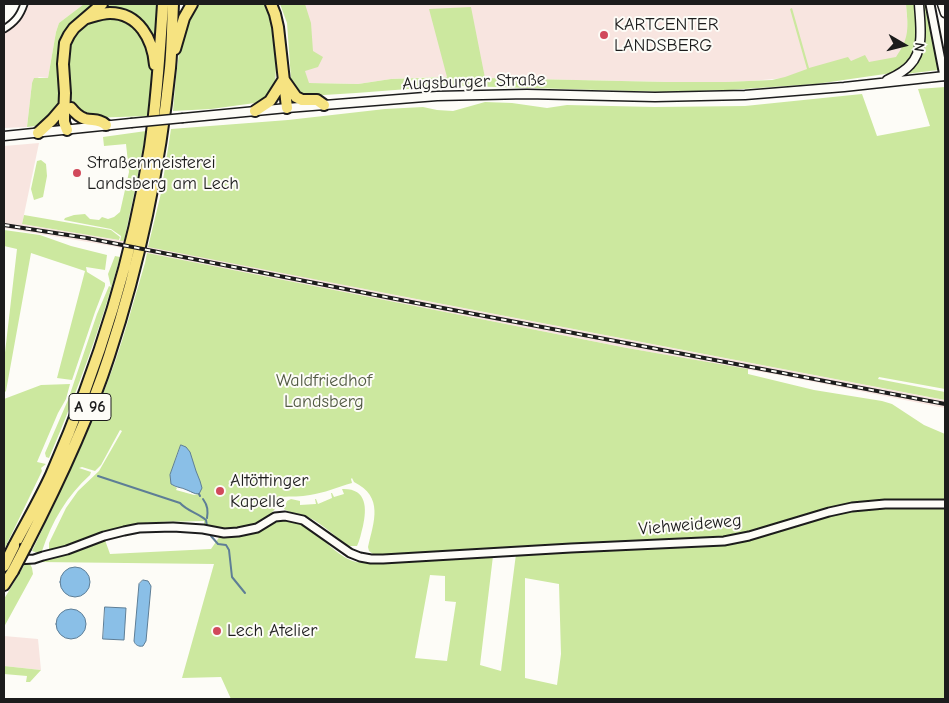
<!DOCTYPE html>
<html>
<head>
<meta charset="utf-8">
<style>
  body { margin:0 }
  #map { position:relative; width:949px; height:703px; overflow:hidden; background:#fdfcf7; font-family:"Comic Neue",sans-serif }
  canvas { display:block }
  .frame { position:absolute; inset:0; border:5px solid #1c1c1c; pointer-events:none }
  .north { position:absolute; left:879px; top:20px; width:50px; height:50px; -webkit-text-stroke:4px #fdfcf7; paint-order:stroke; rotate:98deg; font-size:14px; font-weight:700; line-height:20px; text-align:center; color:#1c1c1c }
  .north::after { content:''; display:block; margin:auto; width:18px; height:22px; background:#1c1c1c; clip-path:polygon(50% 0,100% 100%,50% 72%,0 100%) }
</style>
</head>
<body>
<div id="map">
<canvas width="949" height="703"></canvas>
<div class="frame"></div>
<div class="north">N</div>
</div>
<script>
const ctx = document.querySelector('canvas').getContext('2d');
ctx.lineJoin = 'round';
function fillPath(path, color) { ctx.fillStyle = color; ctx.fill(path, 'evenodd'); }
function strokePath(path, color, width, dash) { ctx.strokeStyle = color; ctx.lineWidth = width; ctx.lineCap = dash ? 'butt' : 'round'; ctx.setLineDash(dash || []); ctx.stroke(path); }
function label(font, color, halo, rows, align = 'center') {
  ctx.font = font + ' "Comic Neue",sans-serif'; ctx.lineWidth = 4; ctx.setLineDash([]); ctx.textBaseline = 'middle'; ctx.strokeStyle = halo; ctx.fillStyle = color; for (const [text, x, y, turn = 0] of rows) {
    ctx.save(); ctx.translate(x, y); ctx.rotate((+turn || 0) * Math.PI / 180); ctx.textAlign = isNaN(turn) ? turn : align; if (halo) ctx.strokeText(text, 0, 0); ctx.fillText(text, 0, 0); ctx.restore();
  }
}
const built = new Path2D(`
  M28,4h56l-25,19 -3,9 -8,46 -9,-1 -7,6 -5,44 -23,1v-97l3,-1 12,-7z
  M286,4h620l2,26 -2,13 -8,15 -64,16 -84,7 -24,1h-59l-230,-5 -46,2 -33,5 -50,-1z
  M39,143l-17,81 97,16 287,57 539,103v8l-161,-32 -157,-28 -481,-95 -34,-7 -108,-18v-82z
  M4,636l34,3 3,31 -37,-4z`);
const green = new Path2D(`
  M84,4h15l-28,23 -11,62v15l-13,18 -11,4 -9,1 5,-44 2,-5h14l8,-46 3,-9z
  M106,4h52l-2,37h-2l-11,-17 -41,-14z
  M196,4h70l4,10 6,53 -1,21 -6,8 -5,4 -9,3 -44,6 -38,2c3,-30 4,-61 14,-90 2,-6 6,-12 9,-17z
  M280,4h25l6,19 2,28 10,6 -5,10 -13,4 4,12 49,1 33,-5 56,-2 -18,-68 42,-2 14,71 182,4h59l46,-2 13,-3 22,-8 -17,-60 2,-1 17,60 39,-11 3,4 14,-6 4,7 27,-5c14,-20 12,-29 10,-53h10c1,17 6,45 -7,58 -5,5 -11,8 -17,11l-76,11 -87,6 -64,2 -203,-6 -21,3 -20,-1 -65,5 -48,3 -7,-2 -6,-6 -4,-9 -4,-56z
  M922,4h5l13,64 -2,2 -32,4 11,-13z
  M117,16l23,13 13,33 -5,54 -58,2 -15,-11 -5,-11 -3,-36 1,-10 5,-14 17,-16z
  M945,87v302l-66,-12 -1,2 67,13v8l-539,-103 -258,-50 13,-54 10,-64 117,-9 97,-11 38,-2 14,3 16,1 32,-9 27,1 35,5 20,-3 88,2 90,-1 117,-12 15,42 53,-10 -12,-37z
  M146,131l-10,54 -12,56h-4l1,-5 -10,-7 -47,-9 1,-2 9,-3 11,-1 5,5 9,1 3,-3 6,2 6,-2 6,-5 9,-40 -3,-28 -22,2 -1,-9z
  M41,160l5,4 1,12 -4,21 -9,3 -3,-11 6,-28z
  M24,215l87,15 9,7 -1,3 -97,-16z
  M4,230l36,5 31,11 36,9 -2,15 -19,-3 1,5 18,11v3l-10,26 -23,68 -15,-2 28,-107 -54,-18 -25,138 -2,2v-32l13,-112 -13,-3z
  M147,253l480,95 121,21v5l66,16 68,11 10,3 32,21 21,9v69l-59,3 59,2v191h-714l-10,-22 -39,1 32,-114 -175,-2 66,-22 5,14 101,-5 9,-13c6,-1 13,0 19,-1 6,-1 13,-3 19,-5 11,-4 19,-12 33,-10 25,5 40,35 65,42 5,1 11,1 16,1l1,-9 -4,-3 -1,-4c6,-26 16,-50 -14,-65l-2,-4 -1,1 1,4c-14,4 -28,10 -42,12 -9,2 -19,1 -28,2 -15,33 -46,35 -78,30v-6c-27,1 -55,-1 -81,6 -25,7 -48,18 -74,24v-8l17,-35 12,-17 21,-20 23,-40 -2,-1 -19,35 -6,6 -13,-4 -3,1 12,4 -1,3c-23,21 -38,46 -48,76l-4,2 -6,-2c30,-62 60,-124 83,-189 11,-32 20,-66 30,-99zM181,445l19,36 -1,13 -5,1 -18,-5 1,-2 -6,-4 5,-26zM516,554l-15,117 -21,-6 13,-109zM430,575l15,1v25l11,1 -9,59 -32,-3zM525,578l34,6 2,70 -4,31 -32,-7z
  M115,256l5,1c-18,67 -43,135 -71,201l-3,-1 -1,-4 23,-53 29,-86 12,-28 2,1 -3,-13z
  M70,384l-4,15 -8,14 -21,49 9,2 -5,4 1,3 -38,79v-151l37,-14z
  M342,489c25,-1 25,19 21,37 -2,7 -3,14 -6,20h-7l-3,-1c-13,-9 -23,-20 -37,-27 -8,-5 -20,-4 -26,-9l3,-8 4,-2 9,2v4l16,-1 -1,-5h1l2,5 14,-6 -1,-5h1l2,4 10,-3z
  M25,564h5l2,4 1,6 -29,53v-28z
  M4,666l37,4 -11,12h-4l1,-6 -23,-2z`);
const water = new Path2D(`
  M181,445l5,2 4,5 6,19 4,10 2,7 -3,6c-5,0 -7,-2 -12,-4 -6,-3 -10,-2 -16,-6l-1,-9z
  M60 582a15 15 0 1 1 30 0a15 15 0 1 1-30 0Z
  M143,580l5,1 3,5 -5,55 -3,5c-4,1 -8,-1 -9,-5l5,-57z
  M105,607l21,1 -2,32 -21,-1z
  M56 624a15 15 0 1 1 30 0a15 15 0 1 1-30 0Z`);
const stream = new Path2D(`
  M98,476l82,27c7,8 18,10 26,17l1,6
  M199,494l1,2
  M203,499c5,7 5,12 4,19
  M211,536l7,8 8,1 3,5 3,27 13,16`);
const minor = new Path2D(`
  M4,29c11,-7 16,-13 20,-25`);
const tertiary = new Path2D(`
  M930,4l14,72
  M17,560l17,-1 9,-3 24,-6 37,-14 20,-5 15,-3 34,-1 30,2 21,4 14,-1 19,-4 18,-11 10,-1 18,4 47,33 10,4 11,2h12l188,-11 153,-7 25,-5 80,-24 23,-5 33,-3h60`);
const secondary = new Path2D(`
  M942,4l3,9
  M887,80c8,-4 17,-8 23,-15 15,-15 10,-42 9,-61
  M183,118l104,-10 150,-12 90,-2 128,3 90,-2 99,-8 101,-11
  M4,136l127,-13`);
const motorway = new Path2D(`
  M271,4l4,10 3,13 9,81
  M87,18c7,-2 15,-5 23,-5 29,0 43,27 45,52
  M175,49l9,-31 8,-14
  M284,80l12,17 6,3h15l7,5
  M71,108c4,5 8,9 14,11 8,2 15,0 21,6
  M255,111l15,-10 14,-22
  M67,130l-3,-8v-5l1,-24 -2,-29 2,-21 4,-8 5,-7 28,-24
  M38,133l14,-13 12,-14
  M14,546c12,-23 26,-47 37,-71 46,-105 81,-214 99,-328 7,-48 10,-95 13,-143
  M26,546c32,-62 62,-125 83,-190 31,-94 51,-190 61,-288 2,-21 2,-43 3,-64
  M4,585l9,-14`);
const rail = new Path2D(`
  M4,225l83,13 319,63 539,103`);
const secondaryBridge = new Path2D(`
  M131,123l52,-5`);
const motorwayBridge = new Path2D(`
  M4,566l10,-20
  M13,571l13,-25`);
const markers = [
  [604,35,5,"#d1495b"],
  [77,173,5,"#d1495b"],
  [220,491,5,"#d1495b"],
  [217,631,5,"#d1495b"]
];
const shields = [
  [90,407,42]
];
const shieldNames = [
  ["A 96",90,407]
];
const poiNames = [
  ["KARTCENTER",614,25],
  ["LANDSBERG",614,46],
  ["Straßenmeisterei",87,163],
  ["Landsberg am Lech",87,184],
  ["Altöttinger",230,481],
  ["Kapelle",230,502],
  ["Lech Atelier",227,631]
];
const streetNames = [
  ["Augsburger Straße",474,82,-2],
  ["Viehweideweg",690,525,-5]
];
const parkNames = [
  ["Waldfriedhof",324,381],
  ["Landsberg",324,402]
];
fillPath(built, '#f8e5e0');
fillPath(green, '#cce89f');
fillPath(water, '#8abfe7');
strokePath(water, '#5e7e96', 1);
strokePath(stream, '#5e7e96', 2);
strokePath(minor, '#1c1c1c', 9);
strokePath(tertiary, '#1c1c1c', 11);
strokePath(secondary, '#1c1c1c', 11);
strokePath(motorway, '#1c1c1c', 14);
strokePath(minor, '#fdfcf7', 5.5);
strokePath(tertiary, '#fdfcf7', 7);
strokePath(secondary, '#fdfcf7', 8);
strokePath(motorway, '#f6e381', 10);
strokePath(rail, '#1c1c1c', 4);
strokePath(rail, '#fdfcf7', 2, [5.5]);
strokePath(secondaryBridge, '#1c1c1c', 11, []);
strokePath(motorwayBridge, '#1c1c1c', 14, []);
strokePath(secondaryBridge, '#fdfcf7', 8);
strokePath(motorwayBridge, '#f6e381', 10);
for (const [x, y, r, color] of markers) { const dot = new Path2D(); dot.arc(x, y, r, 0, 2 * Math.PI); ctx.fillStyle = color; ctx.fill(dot); strokePath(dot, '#fdfcf7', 2); }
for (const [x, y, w] of shields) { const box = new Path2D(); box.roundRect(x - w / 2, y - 13.5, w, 27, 4); ctx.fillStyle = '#fdfcf7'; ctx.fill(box); strokePath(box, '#1c1c1c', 1); }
label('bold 16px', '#1c1c1c', null, shieldNames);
label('18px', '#1c1c1c', '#fdfcf7', poiNames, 'left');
label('18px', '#1c1c1c', '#fdfcf7', streetNames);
label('18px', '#515943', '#fdfcf7', parkNames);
</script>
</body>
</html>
